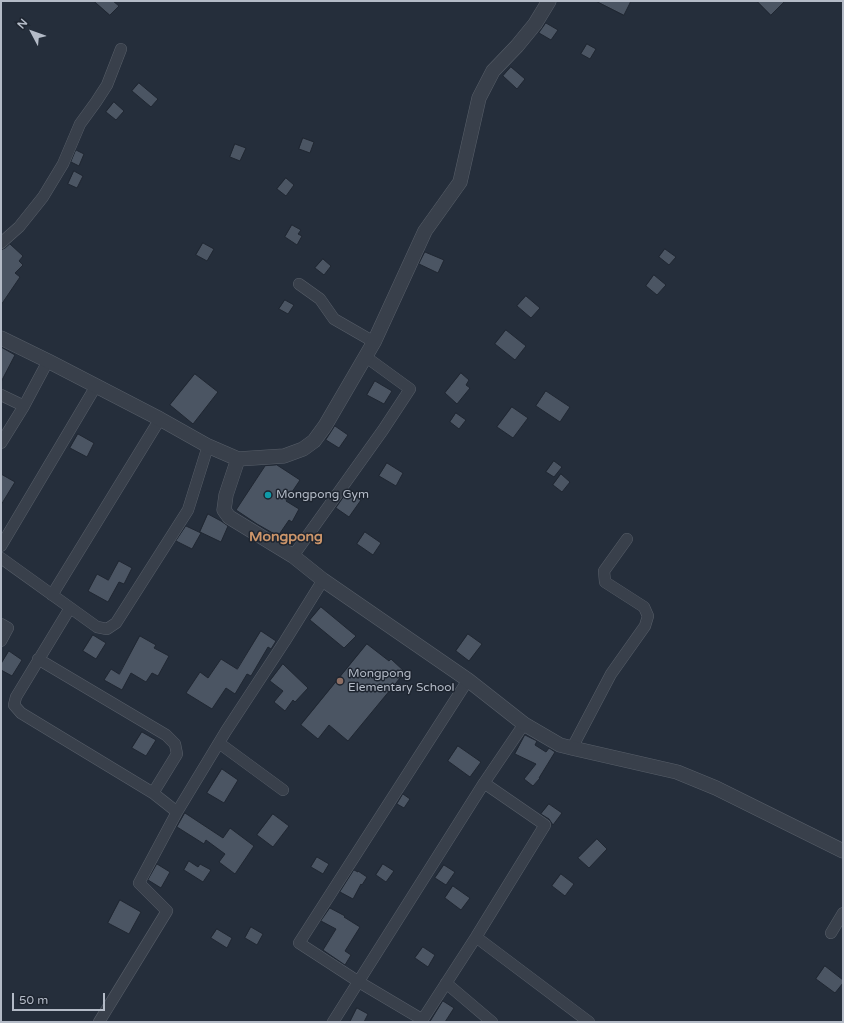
<!DOCTYPE html>
<html>
<head>
<meta charset="utf-8">
<style>
  body { margin:0 }
  #map { position:relative; width:844px; height:1023px; overflow:hidden; background:#252e3b; font-family:"Varela Round",sans-serif }
  canvas { display:block }
  .frame { position:absolute; inset:0; border:2px solid #b4bbc7; pointer-events:none }
  .north { position:absolute; left:12px; top:12px; width:40px; height:40px; -webkit-text-stroke:3px #1e2530; paint-order:stroke; rotate:311deg; font-size:11px; font-weight:700; line-height:16px; text-align:center; color:#b4bbc7 }
  .north::after { content:''; display:block; margin:auto; width:14px; height:18px; background:#b4bbc7; clip-path:polygon(50% 0,100% 100%,50% 72%,0 100%) }
  .scale { position:absolute; left:12px; top:993px; width:93px; height:18px; box-sizing:border-box; border:2px solid #b4bbc7; border-top:0; padding-left:5px; font-size:12px; line-height:14px; white-space:nowrap; color:#b4bbc7; -webkit-text-stroke:3px #1e2530; paint-order:stroke }
</style>
</head>
<body>
<div id="map">
<canvas width="844" height="1023"></canvas>
<div class="frame"></div>
<div class="north">N</div>
<div class="scale">50 m</div>
</div>
<script>
const ctx = document.querySelector('canvas').getContext('2d');
ctx.lineJoin = 'round';
function fillPath(path, color) { ctx.fillStyle = color; ctx.fill(path, 'evenodd'); }
function strokePath(path, color, width, dash) { ctx.strokeStyle = color; ctx.lineWidth = width; ctx.lineCap = dash ? 'butt' : 'round'; ctx.setLineDash(dash || []); ctx.stroke(path); }
function label(font, color, halo, rows, align = 'center') {
  ctx.font = font + ' "Varela Round",sans-serif'; ctx.lineWidth = 3; ctx.setLineDash([]); ctx.textBaseline = 'middle'; ctx.strokeStyle = halo; ctx.fillStyle = color; for (const [text, x, y, turn = 0] of rows) {
    ctx.save(); ctx.translate(x, y); ctx.rotate((+turn || 0) * Math.PI / 180); ctx.textAlign = isNaN(turn) ? turn : align; if (halo) ctx.strokeText(text, 0, 0); ctx.fillText(text, 0, 0); ctx.restore();
  }
}
const building = new Path2D(`
  M94,1h19l6,5 -9,9z
  M596,1h35l-7,14z
  M757,1h28l-14,14z
  M546,23l12,7 -7,10 -12,-7z
  M587,44l9,5 -6,10 -9,-5z
  M511,67l14,12 -8,10 -14,-13z
  M139,83l19,16 -7,8 -19,-16z
  M114,102l10,9 -8,9 -10,-8z
  M303,138l11,4 -4,11 -11,-4z
  M235,144l11,4 -6,13 -10,-4z
  M76,150l8,4 -5,12 -8,-4z
  M74,171l9,5 -6,12 -9,-4z
  M286,178l8,7 -8,11 -9,-7z
  M292,225l9,5 -3,4 4,2 -5,9 -12,-8z
  M203,243l11,6 -7,12 -11,-6z
  M10,244l13,12 -4,5 4,4 -8,8 5,4 -19,28v-55l4,-2z
  M665,249l11,8 -7,8 -10,-8z
  M425,252l19,8 -6,13 -19,-9z
  M323,259l8,7 -7,9 -9,-7z
  M654,275l12,10 -9,10 -11,-9z
  M526,296l14,12 -9,10 -14,-12z
  M285,300l9,5 -6,9 -9,-5z
  M506,330l20,16 -11,14 -20,-16z
  M1,347l14,8 -14,27z
  M461,373l8,7 -3,5 4,3 -13,16 -12,-11z
  M195,374l23,18 -25,32 -23,-19z
  M375,381l17,10 -8,13 -17,-9z
  M546,391l24,16 -10,15 -24,-16z
  M512,407l16,11 -15,20 -16,-11z
  M456,413l10,7 -7,9 -9,-7z
  M335,426l13,9 -9,13 -13,-8z
  M78,434l16,9 -7,14 -17,-9z
  M554,461l8,6 -8,10 -8,-5z
  M387,463l16,10 -7,13 -17,-10z
  M277,465l23,15 -14,21 13,8 -7,13 -3,-2 -11,16 -21,-12 -21,-14 29,-44z
  M1,474l14,8 -14,23z
  M561,474l9,8 -8,10 -9,-7z
  M348,491l13,9 -12,17 -13,-9z
  M208,514l13,7 7,5 -7,16 -21,-10z
  M186,526l15,7 -9,16 -16,-8z
  M365,532l16,11 -8,12 -16,-11z
  M119,561l13,7 -8,16 -5,-2 -11,20 -20,-11 9,-17 11,6z
  M321,607l35,29 -12,12 -34,-28z
  M261,631l15,10 -5,8 -3,-2 -17,29 -4,-2 -12,20 -9,-6 -14,21 -26,-16 14,-21 8,6 13,-19 16,10z
  M468,634l14,10 -13,17 -13,-10z
  M93,635l13,8 -10,16 -13,-8z
  M140,636l16,9 -2,3 15,8 -11,20 -6,-3 -6,9 -15,-9 -9,17 -18,-10 7,-11 8,5z
  M367,644l22,17 2,-2 14,13 -57,69 -19,-16 -11,14 -17,-14z
  M9,651l13,9 -10,16 -11,-6v-6z
  M283,664l25,24 -13,14 -2,-2 -8,11 -11,-9 9,-11 -13,-10z
  M142,732l14,8 -10,16 -14,-8z
  M525,735l12,6 -2,4 11,7 3,-4 6,4 -16,26h1l-7,8 -9,-7 12,-15 -21,-10z
  M458,746l23,16 -11,15 -22,-16z
  M222,769l16,11 -14,23 -17,-10z
  M403,794l7,5 -6,9 -7,-4z
  M549,804l13,9 -9,12 -4,-6 -8,-5z
  M185,813l38,25 7,-10 24,18 -19,28 -16,-12 6,-8 -19,-14 -2,4 -27,-17z
  M273,814l16,12 -16,21 -16,-12z
  M597,839l10,10 -18,19 -11,-10z
  M317,857l12,7 -6,10 -12,-7z
  M189,861l9,6 2,-3 11,6 -8,12 -19,-12z
  M157,864l13,8 -9,16 -13,-8z
  M383,864l11,7 -8,11 -10,-7z
  M444,865l11,7 -9,13 -11,-7z
  M354,870l4,2v-1l9,6 -5,8 -1,-1 -8,15 -13,-7z
  M561,874l13,10 -9,12 -13,-10z
  M453,886l17,12 -9,12 -16,-12z
  M120,900l21,12 -12,22 -21,-11z
  M330,908l15,8 -1,1 16,10 -15,24 6,4 -6,10 -22,-15 13,-21 -15,-8z
  M251,927l12,7 -6,11 -12,-7z
  M217,929l15,9 -5,10 -16,-10z
  M423,947l12,8 -7,12 -13,-9z
  M825,966l18,14v3l-8,10 -19,-14z
  M443,1001l11,7 -9,14h-15z
  M357,1008l11,6 -4,8h-14z`);
const minor = new Path2D(`
  M1,243l18,-16 24,-30 20,-33 17,-40 16,-22 11,-17 14,-36
  M299,284l21,15 14,20 40,23
  M1,395l23,11
  M1,443l23,-37 24,-45
  M1,546l95,-160
  M293,556l90,-126 27,-41 -44,-32
  M1,558l96,69 10,2 9,-6 72,-113 20,-64
  M52,595l108,-176
  M70,608l-54,89 -2,8 7,8 132,80 24,19
  M1,624l7,4 -7,13
  M38,659l128,76 9,9 2,10 -24,39
  M219,743l64,47
  M572,748l39,-74 34,-48 3,-10 -4,-9 -39,-25 -1,-11 23,-32
  M831,933l12,-20
  M476,937l113,85
  M446,983l46,39
  M423,1020l-64,-38 -60,-39 169,-263
  M99,1022l68,-111 -28,-28 38,-71 49,-81 59,-90 38,-61
  M333,1022l151,-239 40,-59
  M421,1022l55,-85 69,-112 -61,-42`);
const tertiary = new Path2D(`
  M1,338l47,23 112,58 48,27 30,13 46,-3 19,-7 11,-8 11,-15 49,-84 51,-111 35,-49 19,-84 14,-27 24,-25 18,-22 14,-23
  M238,459l-12,36 -2,15 5,7 64,39 30,24 145,100 56,44 36,21 12,3 105,24 39,16 127,63`);
const markers = [
  [268,495,4,"#0f9aa8"],
  [340,681,4,"#8d6e63"]
];
const poiNames = [
  ["Mongpong Gym",276,495],
  ["Mongpong",348,674],
  ["Elementary School",348,688]
];
const quarterNames = [
  ["Mongpong",286,537]
];
fillPath(building, '#4b5563');
strokePath(building, '#202732', 1);
strokePath(minor, '#575e69', 12);
strokePath(tertiary, '#575e69', 15);
strokePath(minor, '#39404b', 11);
strokePath(tertiary, '#39404b', 14);
for (const [x, y, r, color] of markers) { const dot = new Path2D(); dot.arc(x, y, r, 0, 2 * Math.PI); ctx.fillStyle = color; ctx.fill(dot); strokePath(dot, '#1e2530', 1.5); }
label('12px', '#b4bbc7', '#1e2530', poiNames, 'left');
label('bold 14px', '#cc956a', '#1e2530', quarterNames);
</script>
</body>
</html>
